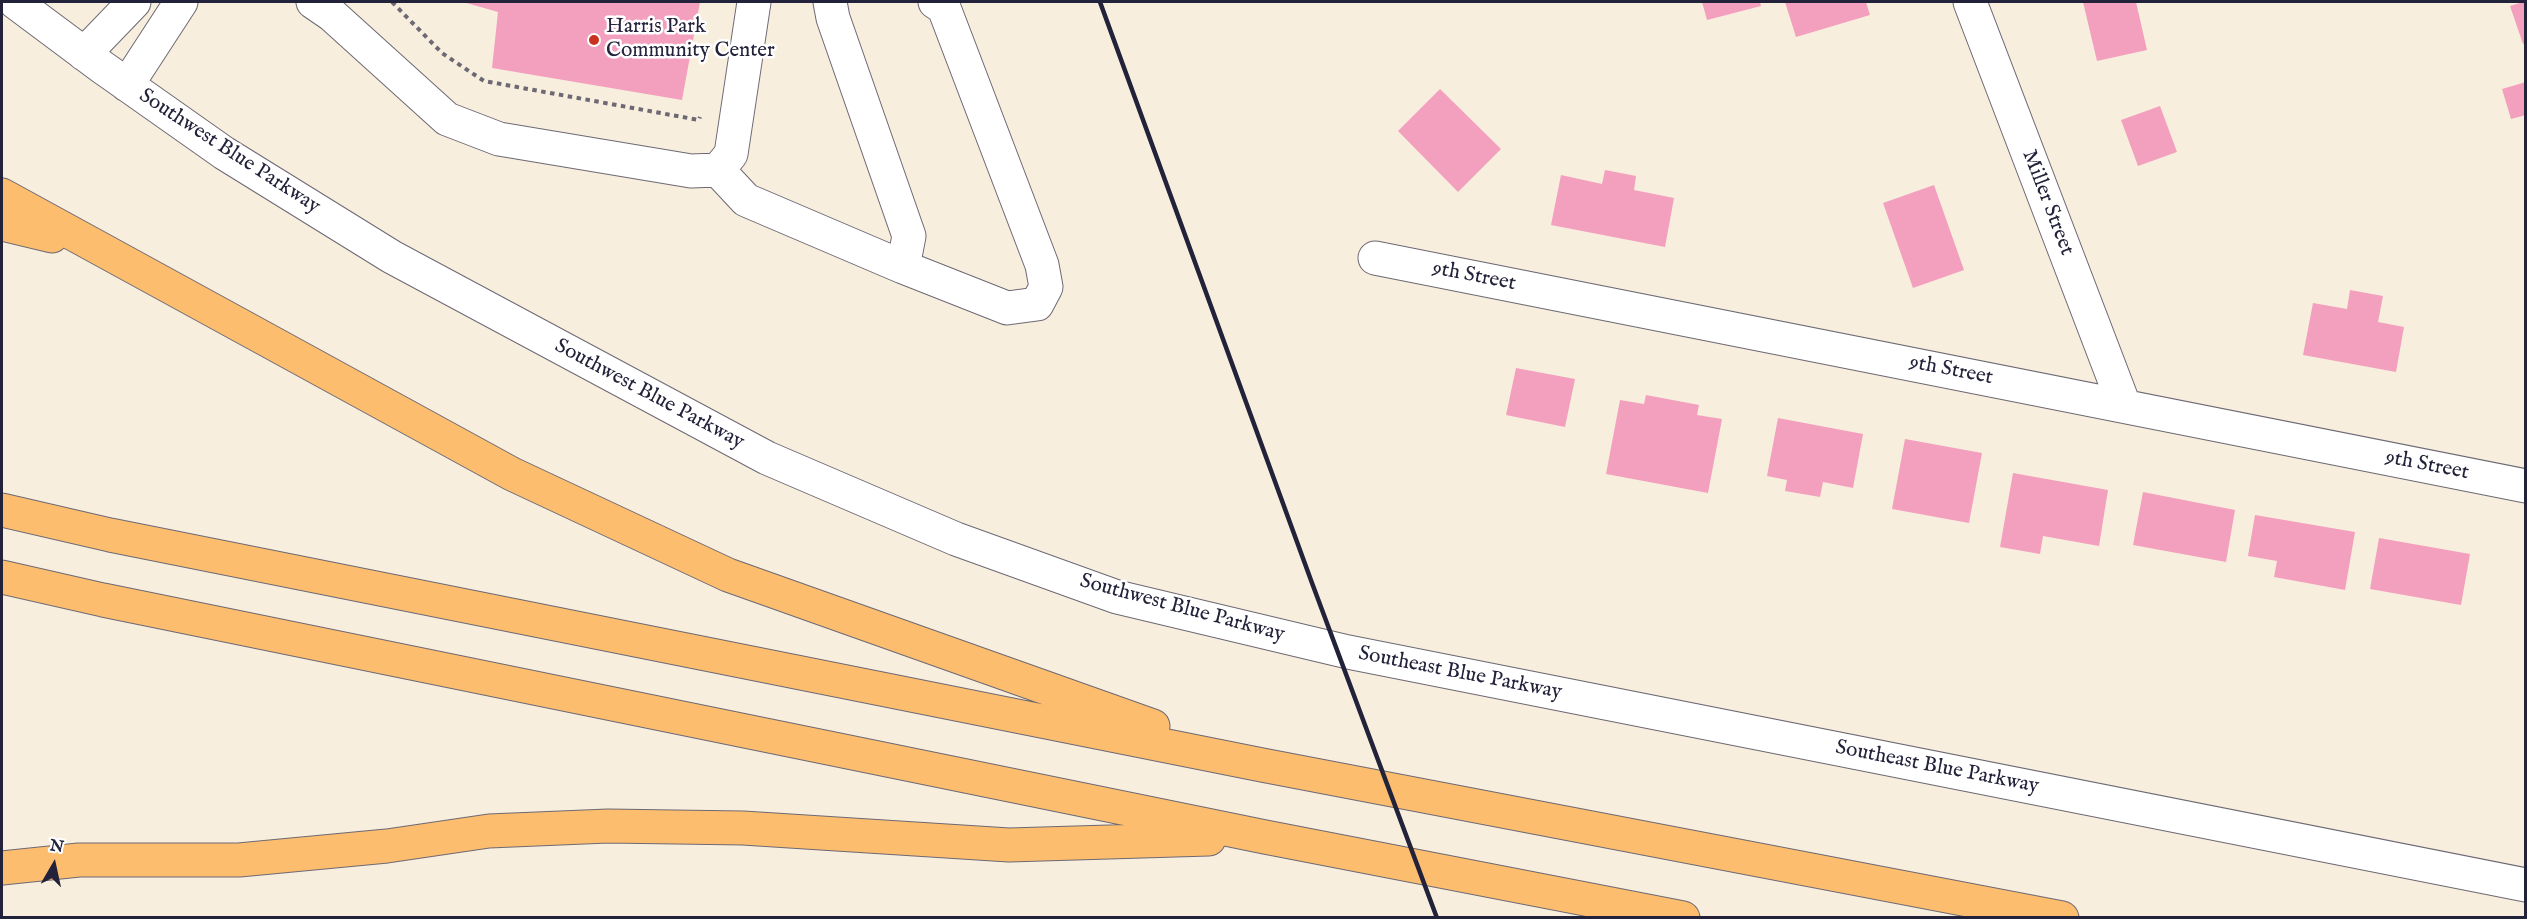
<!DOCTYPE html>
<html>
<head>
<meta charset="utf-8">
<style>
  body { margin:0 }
  #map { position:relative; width:2527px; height:919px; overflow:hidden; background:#f8eedd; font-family:"IM FELL English",serif }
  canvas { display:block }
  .frame { position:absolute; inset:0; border:3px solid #22223b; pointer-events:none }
  .north { position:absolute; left:24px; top:835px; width:60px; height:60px; -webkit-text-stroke:4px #fff; paint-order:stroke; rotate:9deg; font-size:16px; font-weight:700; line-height:24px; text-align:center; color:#22223b }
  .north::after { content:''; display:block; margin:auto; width:21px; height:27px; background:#22223b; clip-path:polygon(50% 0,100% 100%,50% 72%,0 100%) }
</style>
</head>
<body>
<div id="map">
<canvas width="2527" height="919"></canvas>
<div class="frame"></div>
<div class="north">N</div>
</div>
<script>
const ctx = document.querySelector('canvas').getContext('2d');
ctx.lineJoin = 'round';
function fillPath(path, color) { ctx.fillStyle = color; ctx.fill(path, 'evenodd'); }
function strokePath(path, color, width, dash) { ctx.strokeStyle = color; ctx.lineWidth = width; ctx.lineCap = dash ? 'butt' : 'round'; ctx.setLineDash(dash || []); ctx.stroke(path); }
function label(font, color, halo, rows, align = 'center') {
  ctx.font = font + ' "IM FELL English",serif'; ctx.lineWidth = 5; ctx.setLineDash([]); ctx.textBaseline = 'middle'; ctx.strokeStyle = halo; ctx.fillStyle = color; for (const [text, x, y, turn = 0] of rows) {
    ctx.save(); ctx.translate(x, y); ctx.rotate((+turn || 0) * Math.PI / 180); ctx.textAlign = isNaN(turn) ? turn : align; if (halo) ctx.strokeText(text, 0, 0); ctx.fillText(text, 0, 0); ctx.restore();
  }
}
const building = new Path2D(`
  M463,2h237l-18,98 -190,-32 6,-56z
  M1702,2h58l1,4 -54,14z
  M1785,2h81l4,13 -74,22z
  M2083,2h53l11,48 -50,11z
  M2523,2h3v41l-3,1 -13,-38z
  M2526,82v33l-15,4 -9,-30z
  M1440,89l61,60 -43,43 -60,-61z
  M2160,106l17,46 -39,14 -17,-46z
  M1605,170l31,6 -2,14 40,8 -9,49 -114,-22 10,-50 41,9z
  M1934,185l30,85 -51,18 -30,-85z
  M2350,290l33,6 -5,26 26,5 -8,45 -93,-17 10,-52 34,6z
  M1516,368l59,11 -10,48 -59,-12z
  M1646,395l53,10 -2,10 25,4 -14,74 -102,-19 14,-74 24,4z
  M1778,418l85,16 -10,54 -30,-6 -3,15 -35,-6 2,-11 -20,-4z
  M1905,439l77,14 -13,70 -77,-14z
  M2013,473l95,17 -9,56 -56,-10 -3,18 -40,-7z
  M2143,492l92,18 -9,52 -93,-17z
  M2255,515l100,17 -10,58 -71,-13 3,-16 -29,-5z
  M2379,538l91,16 -9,51 -91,-16z`);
const path = new Path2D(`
  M392,2l50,51 42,28 215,39 1,-3`);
const minor = new Path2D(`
  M15,2l87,65 122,86 168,104 375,201 189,81 161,58 231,55 1178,233
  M313,2l19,13 115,104 52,20 192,32 27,-1 13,-16 23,-152
  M830,2l3,16 76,218 -6,31
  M1970,2l154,403
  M84,54l50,-52
  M127,85l54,-83
  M718,170l28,30 157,67 104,41 30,-4 9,-17 -4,-22 -98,-257 -9,-6
  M1375,258l1151,228`);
const highway = new Path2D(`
  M2,195l510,279 216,101 425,151
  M2,224l50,12
  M2,510l108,25 1152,230 800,153
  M2,577l101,23 1162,237 418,81
  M2,868l77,-8h160l148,-14 102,-15 119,-5 135,2 266,17 200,-6`);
const rail = new Path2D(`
  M1100,2l212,581 125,335`);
const markers = [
  [594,40,6,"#c8321e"]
];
const poiNames = [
  ["Harris Park",606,28],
  ["Community Center",606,52]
];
const streetNames = [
  ["Southwest Blue Parkway",229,152,33],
  ["Miller Street",2047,203,69],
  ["9th Street",1474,277,11],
  ["9th Street",1951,371,11],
  ["Southwest Blue Parkway",649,395,28],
  ["9th Street",2427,466,11],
  ["Southwest Blue Parkway",1182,609,15],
  ["Southeast Blue Parkway",1460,674,11],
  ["Southeast Blue Parkway",1937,768,11]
];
fillPath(building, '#f3a0bf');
strokePath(minor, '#6d6974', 35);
strokePath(highway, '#6d6974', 35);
strokePath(path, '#6d6974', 4, [4.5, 4.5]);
strokePath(minor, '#fff', 33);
strokePath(highway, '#fcbd6e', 33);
strokePath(rail, '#22223b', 4.5);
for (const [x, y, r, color] of markers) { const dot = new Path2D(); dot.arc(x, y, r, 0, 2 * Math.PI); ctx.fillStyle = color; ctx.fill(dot); strokePath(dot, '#fff', 2); }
label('21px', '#22223b', '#fff', poiNames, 'left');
label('21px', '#22223b', '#fff', streetNames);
</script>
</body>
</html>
